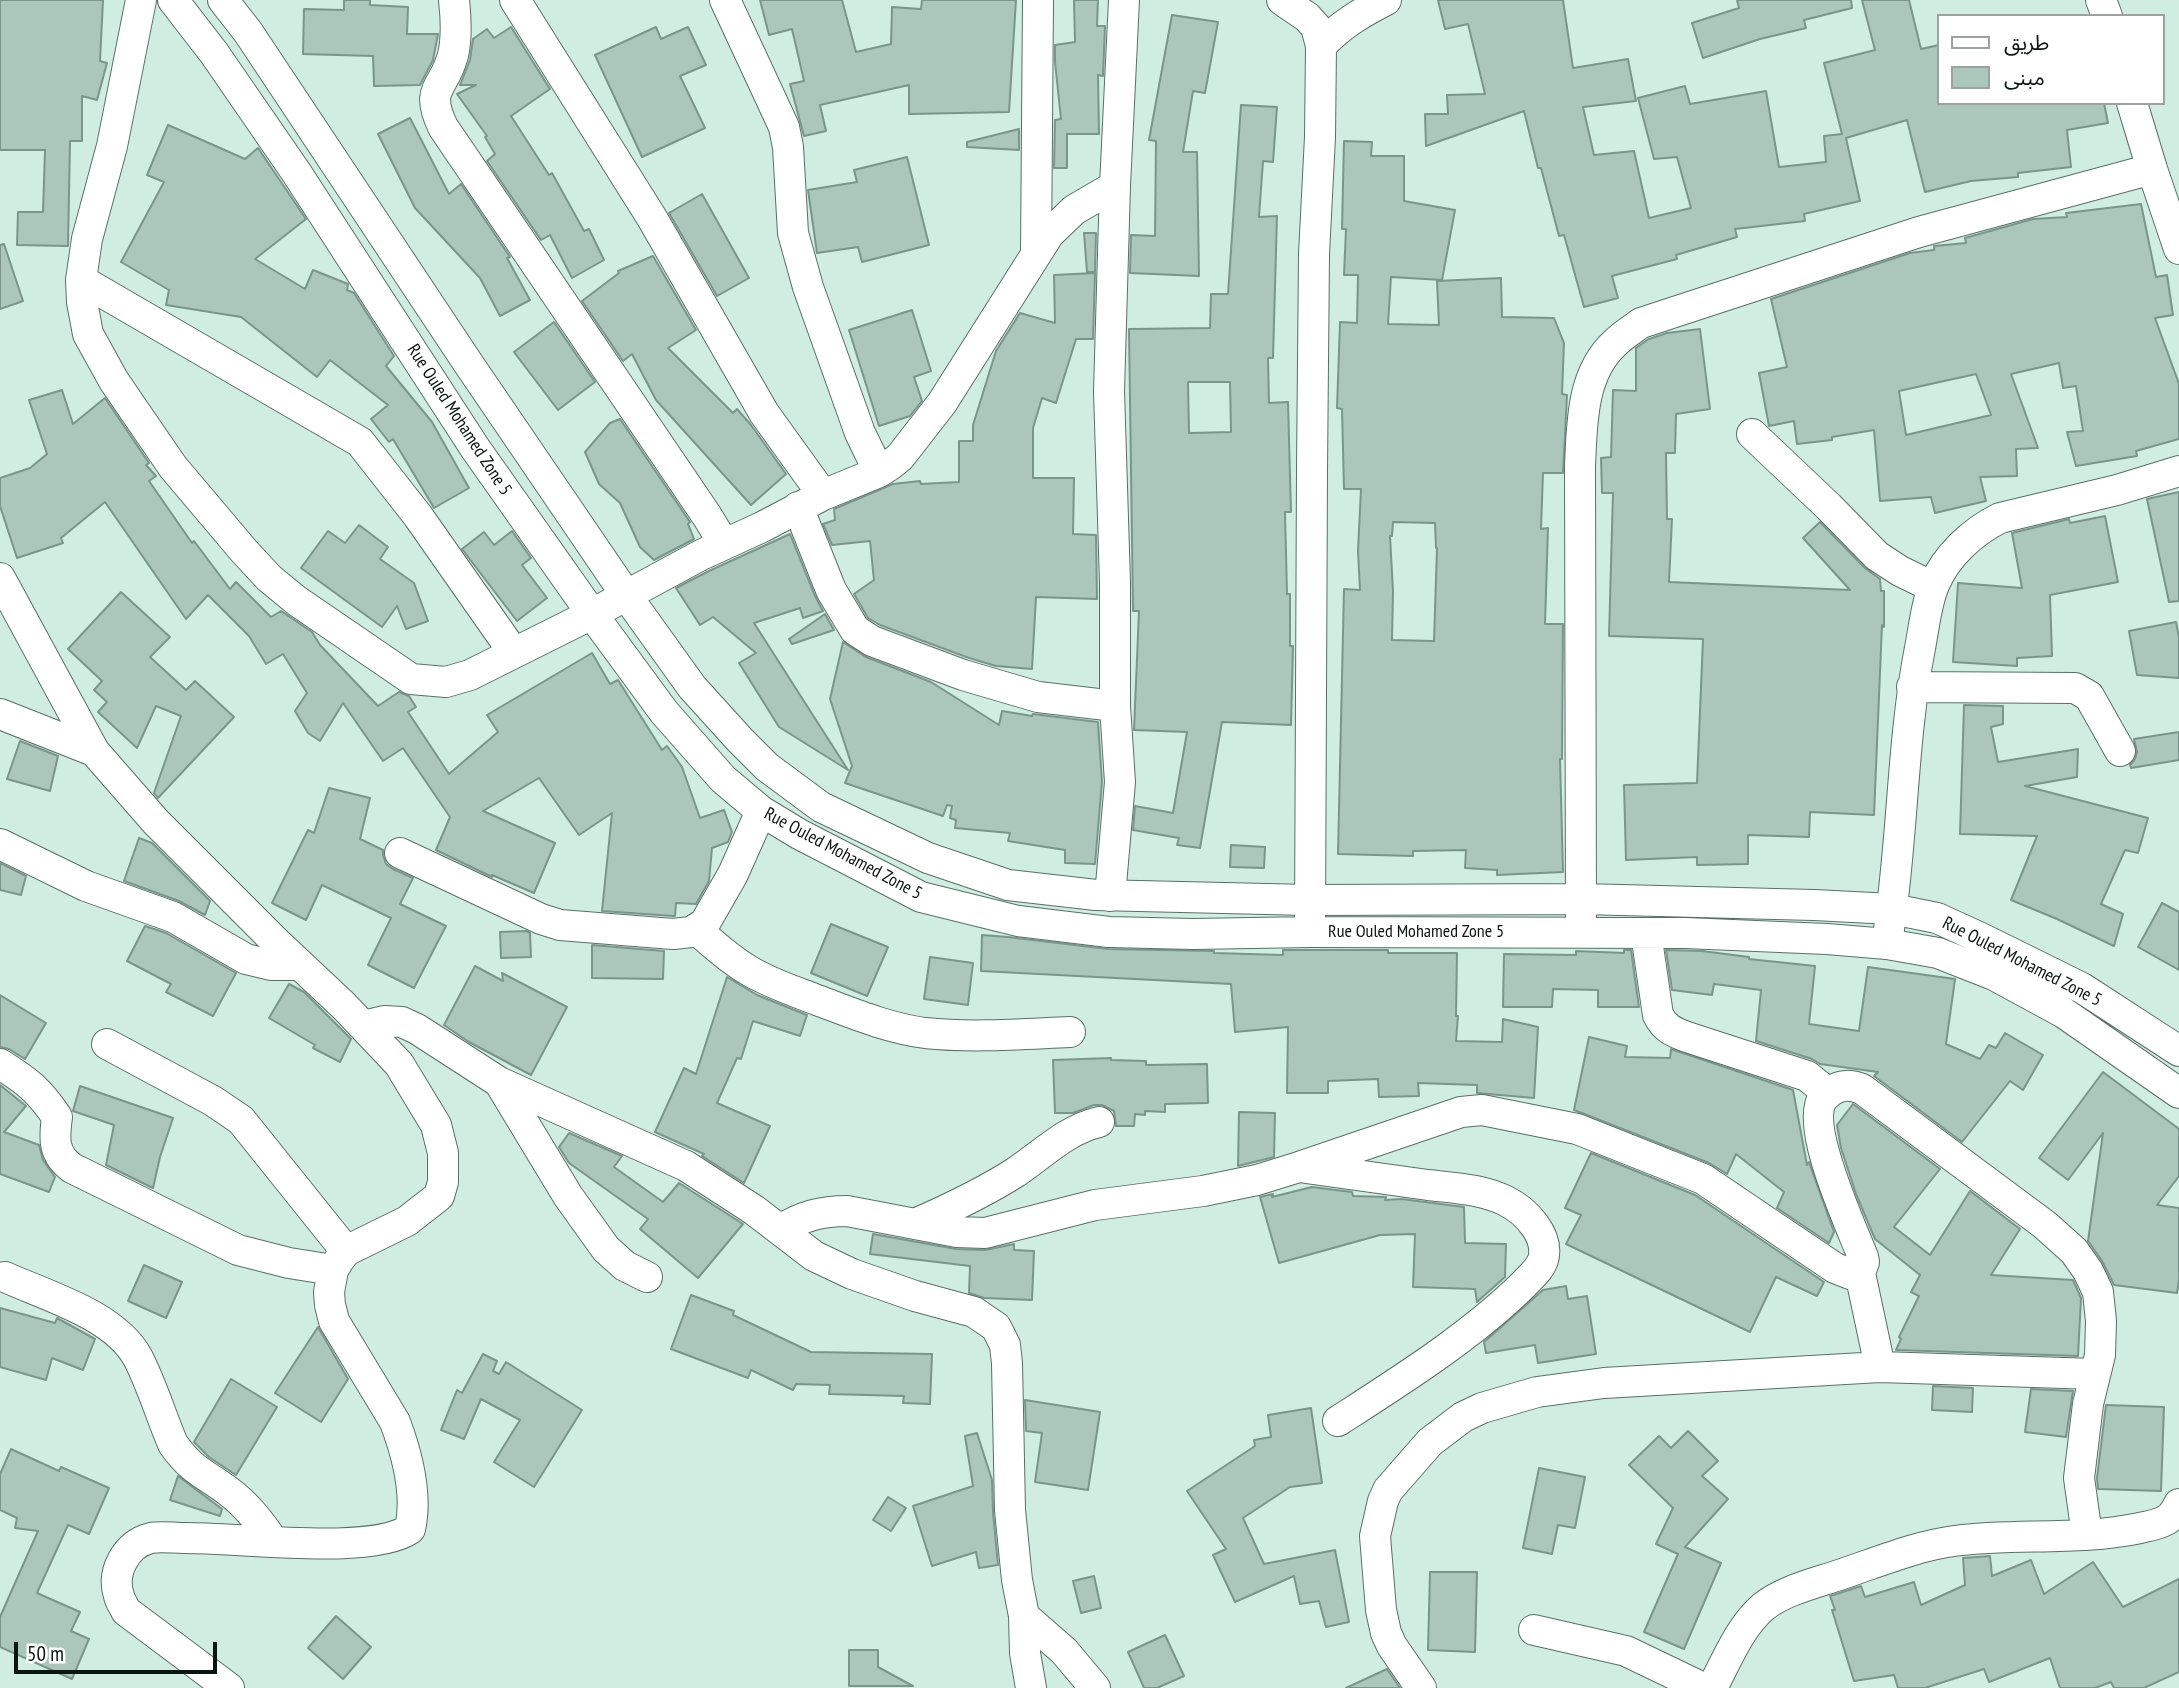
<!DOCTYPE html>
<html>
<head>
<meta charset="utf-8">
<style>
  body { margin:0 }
  #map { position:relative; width:2179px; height:1688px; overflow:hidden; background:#d0ede1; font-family:"PT Sans Narrow","Noto Sans Arabic",sans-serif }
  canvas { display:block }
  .legend { position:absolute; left:1937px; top:14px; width:228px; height:91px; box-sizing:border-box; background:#fff; border:2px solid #9da19f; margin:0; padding:9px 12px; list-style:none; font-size:21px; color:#0a1410 }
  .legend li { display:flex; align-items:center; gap:14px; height:35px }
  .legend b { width:35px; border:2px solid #9da19f }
  .scale { position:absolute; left:14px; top:1642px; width:203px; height:32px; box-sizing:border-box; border:4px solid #0a1410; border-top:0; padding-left:9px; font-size:21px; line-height:24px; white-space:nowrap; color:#0a1410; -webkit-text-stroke:5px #fff; paint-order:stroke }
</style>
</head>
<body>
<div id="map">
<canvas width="2179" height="1688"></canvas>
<ul class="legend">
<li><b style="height:9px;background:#fff"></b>طريق</li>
<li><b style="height:19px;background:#abc7bc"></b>مبنى</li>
</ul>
<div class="scale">50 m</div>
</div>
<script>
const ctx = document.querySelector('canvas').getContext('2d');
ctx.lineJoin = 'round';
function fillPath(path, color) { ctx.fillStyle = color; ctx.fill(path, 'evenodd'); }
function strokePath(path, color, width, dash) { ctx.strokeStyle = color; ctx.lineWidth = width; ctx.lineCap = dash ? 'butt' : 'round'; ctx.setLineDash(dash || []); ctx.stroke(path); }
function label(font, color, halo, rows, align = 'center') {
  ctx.font = font + ' "PT Sans Narrow",sans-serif'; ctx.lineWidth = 6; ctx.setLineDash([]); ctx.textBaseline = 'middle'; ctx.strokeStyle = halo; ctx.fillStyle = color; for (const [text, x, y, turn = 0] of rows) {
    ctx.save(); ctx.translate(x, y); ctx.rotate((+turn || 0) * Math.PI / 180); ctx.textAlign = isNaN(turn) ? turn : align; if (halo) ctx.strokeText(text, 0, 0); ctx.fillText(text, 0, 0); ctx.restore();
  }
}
const building = new Path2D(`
  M0,0h103l-3,61 7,2 -10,37 -15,-4v45h-12l-2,105 -51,-1 1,-33h25l2,-62h-45z
  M344,0h26v5l38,2 -1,27h31l-5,26 -13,25 -46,1 -1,-30 -70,-2 1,-45 40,1z
  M760,0h82l14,52 35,-8 1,-37 29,2 1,-9h94l-7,112 -100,2v-29l-89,20 6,26 -22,5 -14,-52 14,-3 -12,-52 -23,6z
  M1074,0h24l-1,26h8l-2,50 -5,-1 1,59h-32v34h-13l1,-48 6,-1 -6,-57v-17l20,-3z
  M1438,0h125l10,68 55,-9 8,42 -53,6 11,48 40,-4 15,67 42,-10 -14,-51 -23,2 -16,-61 47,-12 5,18 76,-13 13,76 47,-5 -2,-26 18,-2 -18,-71 51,-13 -13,-50h47l12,49 18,-4v58h165l4,20 -41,7 4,37 -53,6v4l-47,4 -46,11 -18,-72 -61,18 14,63 -56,13 1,7 -70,8 2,8 -61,18 1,4 -65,17 6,22 -34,9 -20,-72 -5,1 -18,-68h-3l-14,-57 -98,35 -1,-32h23l-1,-19 38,-1 -17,-70 -23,5z
  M1737,0h114l1,8 -48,12 2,8 -46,11 -57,19 -11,-35 47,-15z
  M1172,15l46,7 -13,71 -12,-2 -10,61h14l2,124 -69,-3 1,-38 24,1 1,-95 -7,-1z
  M511,27l39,62 -39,27 38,59 3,-2 32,58 5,-2 15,31 -32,18 -22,-43 -9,5 -54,-79 8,-7 -10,-17 2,-1 -30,-42 19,-9h-16l10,-25 3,-21 14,-10 7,9z
  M656,27l5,12 27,-12 18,38 -26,11 25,52 -63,29 -47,-102z
  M1241,105l36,2 -4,55 -10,-1 -4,56 18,-1 -4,142h-5l1,45 19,-1 3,110h-6l2,82h3v52h3l-2,79 -69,-3 -22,126 -23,-3 2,-7 -46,-8 2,-24 38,7 14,-81 -53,-2 5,-119h-6l-4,-282 81,-1 1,-34h17zM1188,382h42l1,50 -42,1z
  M410,118l39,76 12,-10 49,73 -3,1 23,42 -30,16 -20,-38 -65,-70 -37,-74z
  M168,125l77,34 13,-11 48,71 -51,40 50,30 8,-19 35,14 -1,6 7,3 40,63 -8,10 46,56 37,66 -35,20 -41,-69 -4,3 -18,-23 17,-14 -58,-45 -13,17 -76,-60 -75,-12 3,-15 -48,-28 43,-80 -17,-7z
  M1019,129v21l-52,-3v-5z
  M1344,141l28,1 -1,14h33v45l51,9 -13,70 -51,-3 -3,47 51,1 -2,-44 64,-3 1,39 52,1 10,25 -2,51 5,1 -4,78h-20l-2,56 7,-1 -3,96h18l-1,135h-2l3,113 -66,3v-5l-32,-2 1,-18 -53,1v5l-75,-2 6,-265 16,1 -2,-39 3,-62h-17l-2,-80 -5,-1 3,-86 17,1 1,-48h-14l2,-46h-4zM1393,522l42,1 1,25h1l-3,93 -42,-1 1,-49 -3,-55h2z
  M907,157l22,88 -67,17 -4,-15 -41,6 -9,-63 49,-8 -3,-12z
  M702,194l47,84 -32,18 -48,-83z
  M2141,204l15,73 11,-2 6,40 -18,3 24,66v55l-43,12 1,5 -61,10 -9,-34 16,-1 -7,-45 -13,2 -4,-25 -48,11 27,74 -22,1 1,27 -37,1 6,24 -51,12 -4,-16 -51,4 -6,-71 -42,7v3l-35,4 -3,-23 -25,5 -10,-53 28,-6 -16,-68 139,-46 24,-3v-4l32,-3 -1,-5 68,-19 34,-2 -1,-4zM1976,374l15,41 -85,20 -7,-44z
  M1084,233h12l-1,39h-8z
  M4,244l19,57 -23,8v-64z
  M653,256l43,74 -28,18 65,65 4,-4 14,16 35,49 -35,31 -95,-105 -24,-46 -9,7 -41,-60 37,-28 -1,-2z
  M1095,273l-2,66h-17l-20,64 -14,-5 -9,30v50h41l-1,56 23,1 1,64 -61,-2 -4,72 -36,-3 -27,-8 -89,-33 -12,-7 -14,-24 20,-14 -4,-39 -38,4 -9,-21 12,-4 -1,-11 59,-25 27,-3 1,3 38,-2v-41h14v-16l23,-74 24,-38 35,10 -1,-48z
  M912,310l19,61 -17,6 8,24 -12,15 -31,10 -30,-96z
  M554,322l41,60 -37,28 -44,-58z
  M1700,329l10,80 -34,5 -1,39h-9l1,66h5l-3,63 181,8 -47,-52 17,-16 45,46 15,11 1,12h3v36l-2,-2 -8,190 -64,-3 -1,25 -61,-2v29l-51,1v-8l-71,3 -2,-75 73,-2 6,-144 -94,-3 4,-143h-11l-1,-35 10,-1 2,-67 23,1v-43l13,-9 18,-6z
  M62,390l11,34 32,-26 44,65 -3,2 10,11 -7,5 43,62 2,-2 36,48 6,-7 35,35 10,-6 31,21 8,13 58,61 21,-14 10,4 7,11 -8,5 41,62 49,-42 -11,-17 105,-62 18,31 8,-4 44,70 5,-4 15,21 18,51 24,-8 8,22 -4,10 -16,6 -3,33 -13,23 -20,-1 -1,13h-2l-71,-5 10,-98 -33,22 -40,-57 -56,33 72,32 -21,50 -42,-18v2l-56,-27 14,-33 -47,-69 -20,13 -40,-58 -23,38 -12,-8 -13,-22 12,-18 -24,-39 -17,10 -17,-28 -41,-41 -22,24 -81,-117 -44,36 2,5 -46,15 -17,-52v-28l30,-10 17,-14 -18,-54z
  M620,419l70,103 -2,2 6,15 -40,21 -14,-13 -20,-44 -21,-19 -14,-32 25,-29z
  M2179,492v109l-10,1 -22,-103z
  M2105,516l13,66 -68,13 2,61 -35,2v8l-64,-4 5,-79 64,5 -10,-55 57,-14 1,4z
  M359,525l29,22 -8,12 34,24 14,38 -22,8 -9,-23 -15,21 -81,-59 27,-37 17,12z
  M512,531l19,27 -9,7 25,33 -30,23 -55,-72 22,-17 10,13z
  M790,534l25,62 8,15 -20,7 -3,-10 -46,15 94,147 -69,-43 -40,-64 17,-10 -43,-36 -13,8 -24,-37 33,-17z
  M121,592l49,45 -20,20 36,33 9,-9 39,36 -76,81 -4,-5 27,-77 -25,-10 -19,42 -39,-36 9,-10 -13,-12 8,-9 -34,-32z
  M825,614l9,16 -42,14 -3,-5z
  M2176,622l3,15v41l-42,-3 -8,-44z
  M843,642l23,15 65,25 68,43 3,-14 30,5 1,-2 65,8 4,60 -7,82 -30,-1v-13l-57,-9 2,-8 -55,-5 1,-8 -6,-2 2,-12 -5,-1 -4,11 -98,-33 7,-17 -22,-67z
  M1964,705l39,1v18l-12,3 7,35 80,-13 -1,28 -52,9 123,32 -10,35 -13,-3 -24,54 22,10 -9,32 -57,-27 -46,-19 26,-64 -77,-2z
  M2179,732v28l-48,8 -1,-3 5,-6 2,-7 -3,-13z
  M20,741l38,15 -8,35 -43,-12z
  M329,788l41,10 -10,41 23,11v5l3,9 7,5 20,9 -13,26 46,22 -32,62 -46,-23 23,-47 -69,-33 -16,35 -34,-17 36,-73 6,3z
  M139,838l13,5 58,58 -5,14 -26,-14 -55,-20z
  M1231,845l34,2 -1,21 -34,-1z
  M0,863l26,13 -5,19 -21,-5z
  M2162,903l17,9v58l-41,-23z
  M831,924l57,23 -21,49 -56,-23z
  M145,926l21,7 70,40 -23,43 -47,-24 5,-8 -44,-23z
  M526,931l4,2 1,24 -30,1 -1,-26z
  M982,935l26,2 100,12 106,2v2l69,2v-5h105v3h69l-1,63h2l-2,25 46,1 1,-23 35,8 -4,71 -57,-5v-8l-59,-2 1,13 -40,1 -1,-18 -50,2v12h-41l1,-66 -53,5 -4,-48 -250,-13z
  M592,945l72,6 -1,28 -71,-1z
  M1624,950h7l8,57h-41v-17l-45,-1 -1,18h-49l1,-53 72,1v-4l48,2z
  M1666,950l36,1 47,6v2l66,7 -6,58 50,7 9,-64 87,12 -9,65 34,15 9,-14 7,3 9,-15 38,22 -20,35 -13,-9 -48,61 -88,-66 4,-4 -58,-8 -8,-5 -56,-18 5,-51 -47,-6 -2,11 -40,-5z
  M930,957l43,6 -5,42 -44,-6z
  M475,966l28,15 -1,-8 65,34 -36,68 -62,-33 -25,-17z
  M727,977l30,18 50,20 -7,21 -47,-15 -12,38 -4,-1 -20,45 53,23 -26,57 -42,-27 2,-2 -49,-22 29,-64 12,6z
  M289,984l15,8 47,47 -11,23 -27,-14 2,-3 -46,-27z
  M0,995l46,28 -21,36 -16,-10 -9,-2z
  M1589,1037l38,9 -2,11 45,1 1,-9 122,41 14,75 2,-3 25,70 -5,11 -52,-35 7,-16 -48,-38 -9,20 -18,-11 -135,-53z
  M1111,1058v2l35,1v4l61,-1 1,39 -43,1v8l-20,-1v4l-10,-1 -1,12h-18l-2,-15 -12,-6h-8l-21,8h-18l-2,-53z
  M2103,1072l76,57v47l-22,29 22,3v71l-2,14 -63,-8 -12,-24 -14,-20 15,-108 -35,47 -29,-22z
  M0,1085l26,21 -22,26 35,13 4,15 12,17 -6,15 -49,-18z
  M80,1086l93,32 -13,39 -7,31 -47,-23 8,-40 -41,-14z
  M1853,1104l87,65 -46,58 36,28 40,-64 50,38 -29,46 82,5 8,18 -3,58 -182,-6 5,-11 -2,-2 20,-41 -8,-4 9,-17 -45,-36 -19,-45 -15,-46 -4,-23z
  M1239,1112l36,1 -1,44 -36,9z
  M569,1133l53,23 -8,11 49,35 16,-19 64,41 -45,54 -58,-49 8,-10 -79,-56 -10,-16z
  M1591,1153l104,42 129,87 -7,14 -41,-19 -26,55 -184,-88 15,-29 -16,-7z
  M1312,1187l40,5 1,4 33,1 -1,3 17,-1 62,8 1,36 41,1 -1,33 -28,25 -2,-13 -62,-2 2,-53 -35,1 -101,28 -19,-66 13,-3 -1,3z
  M873,1234l83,15 29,1 29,-6v6l20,1 -2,49 -48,-2 -15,-5 1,-27 -100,-12z
  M144,1265l38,17 -16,36 -38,-17z
  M1566,1286l2,13 19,-3 9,58 -58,9 -3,-18 -49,8 -2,-11 59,-52z
  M691,1295l43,16 -1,4 78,37 121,2 -2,50 -27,-1 1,-7 -75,-2 1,-9 -34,-1 -3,6 -42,-20 -3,8 -77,-29z
  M0,1308l55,15 2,-5 38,21 -12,31 -31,-12 -6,22 -46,-13z
  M318,1327l30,52 -27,43 -46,-29z
  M483,1354l14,7 -4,10 6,3 7,-12 76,48 -48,77 -40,-25 26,-42 -39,-21 -17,40 -23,-9 16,-40 5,3z
  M231,1379l46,28 -41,68 -27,-18 -15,-15z
  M1933,1386l40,2 -1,24 -40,-2z
  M2031,1389l42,2 -7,46 -41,-5z
  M1025,1400l75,12 -12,78 -53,-8 7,-49 -16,-2z
  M2106,1405l58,2 -3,84 -63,-2 -1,-11z
  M1311,1408l11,75 -32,4 -47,31 21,46 71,-14 14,72 -23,5 -7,-26 -19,3 -6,-28 -59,26 -22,-47 13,-6 -39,-58 68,-45 -1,-6 17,-3 -3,-22z
  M1688,1431l30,30 -16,15 26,23 -43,48 36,16 -37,86 -40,-17 34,-78 -22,-10 17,-36 -44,-43 30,-29 12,12z
  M977,1433l15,47 1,32 5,53 -19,3 -3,-16 -44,14 -19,-60 60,-20 -8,-50z
  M11,1449l48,22 2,-4 48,21 -20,46 -21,-9 -31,68 43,19 -9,19 18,8 -17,40 -72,-32v-30l38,-86 -23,-3 2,-10 -17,-8v-36z
  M1539,1468l46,9 -10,51 -17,-3 -6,29 -29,-6z
  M178,1476l44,33 -2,7 -50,-16z
  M888,1497l18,11 -15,23 -18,-11z
  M1990,1556l2,20 39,-16 13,34 49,-32 30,45 56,-28v93l-35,16h-30l-3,-6 -16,6h-35l-10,-30 -61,24 -5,-13 -59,19h-27l-4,-13 -40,6 -22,-71h3l-5,-14 31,-10 4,11 49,-15 7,23 44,-20 -2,-27z
  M1430,1572h47l-2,80 -47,-2z
  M1094,1576l7,32 -20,5 -8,-32z
  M336,1616l35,31 -28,32 -35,-31z
  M1165,1635l19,41 -27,12h-13l-16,-36z
  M849,1650h29v17l35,19h-64z
  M1387,1669l13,19h-54z`);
const minor = new Path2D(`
  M141,0l-29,146 -25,93 -6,41 1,22 6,32 26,47 59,86 71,84 25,27 28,23 114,78 35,3 24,-7 122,-61 109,-59 61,-28 61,-32 56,-23 11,-7 10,-8 42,-54 107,-169 25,-24 41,-24
  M173,0l41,53 82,119 179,276 117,166 72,98 59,67 38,32 38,23 122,63 97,24 91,11 84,2 117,-2 375,1 142,6 60,5 51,9 56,22 70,38 115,80
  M223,0l25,32 220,331 158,232 66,92 48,53 27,27 54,40 107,51 80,27 88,10 213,5 273,-1 232,6 78,4 45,9 46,21 99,49 97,63
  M454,0c2,18 3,38 -1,55 -9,35 -29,32 -10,72l264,389 17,28
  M515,0l137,218 112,195 59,82
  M725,0l59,127 4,20 5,86 15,54 52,146 19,39
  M1282,0l25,17 9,10 5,19 -1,91 -6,117 -2,216 -2,451
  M2101,0l6,16
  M1321,46c19,-21 40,-33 65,-46
  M2132,103l20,66 27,80
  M1036,253l2,-253
  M81,280l279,162 58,74 96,137
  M1752,434l77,73 48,49 23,15 33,16
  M798,507l33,83 24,40 17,11 91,34 75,22 77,9
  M0,578l94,173 62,71 122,122 66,62 55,58 37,61 7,28v29l-4,14 -32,25 -61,30 -7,9 -6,10 -4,22 1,13 4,16 61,101c12,32 23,72 15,107 -39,27 -175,8 -227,9 -10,0 -22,-2 -32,0 -25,6 -40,34 -32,58 1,5 5,10 7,15l103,77
  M1912,687l163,1 14,8 31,55
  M0,714l94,37
  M0,844l86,42 87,31 73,42 25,6h29
  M400,853l141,66 19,6 113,9 18,-2 14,-9 28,-49 28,-63
  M1110,896l10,-114 -5,-76v-123l-6,-192 6,-205 9,-186
  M1581,919l-1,-453c2,-41 1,-92 35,-123 8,-8 18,-14 26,-20l278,-91 233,-63
  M1889,929c14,-93 13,-189 31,-281 4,-20 6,-44 14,-63 12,-29 38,-53 66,-67l117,-28 62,-19
  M697,930c16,14 32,29 51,40 21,13 46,21 69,30 35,13 70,28 108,33 48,5 97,1 145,-1
  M1646,933l12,82c7,14 16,17 29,22l120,39 21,17
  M363,1026l21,-5 18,1 15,7 82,53 187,84 68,44 60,46 38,18 63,22 59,16 22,15 9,18 2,18 3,147 7,70 7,36 40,35 31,37
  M107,1044l106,57 28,19 105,131
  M0,1064c27,17 39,26 57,53 -3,22 -4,37 15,51l166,82 51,13 44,7
  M499,1082l69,114 38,53 19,17 22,11
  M1306,1168c41,6 81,11 122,17 26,3 54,4 78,16 20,10 44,35 37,59 -4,11 -13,17 -20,25 -53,52 -123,96 -185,136
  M915,1224c34,-15 70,-32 101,-52 28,-19 50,-42 83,-50
  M780,1230c22,-14 42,-19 67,-19l110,21 28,1 110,-28 108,-14 54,-11 42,-13 162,-55 21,-2 95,19 126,50 132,89 18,7 7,-2 4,-11 -1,-5c-12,-31 -59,-131 -40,-159 2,-2 7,-6 8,-7 11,-7 20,-6 31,-2l183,136 29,26 14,20 10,21 3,29 -1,34 -12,49 -9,74 8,57
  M1860,1273l20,94
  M5,1277c42,19 110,38 133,81 14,27 23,58 35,86 19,27 31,29 55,47 19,14 32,31 45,50
  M1024,1616l1,37 6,35
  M1534,1630l92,21 77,37
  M1421,1688l-29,-42 -6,-13 -5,-23 -6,-74 8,-35 5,-11 42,-48 33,-25 19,-9 55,-16 67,-9 276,-16 215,7
  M1712,1688c15,-28 27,-60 51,-81 21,-17 53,-24 79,-33 36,-12 74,-28 112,-33 62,-8 125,0 186,-13 8,-2 18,-3 26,-8 6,-3 10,-10 13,-16`);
const streetNames = [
  ["Rue Ouled Mohamed Zone 5",459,420,57],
  ["Rue Ouled Mohamed Zone 5",843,854,28],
  ["Rue Ouled Mohamed Zone 5",1416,932],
  ["Rue Ouled Mohamed Zone 5",2022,962,27]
];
fillPath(building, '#abc7bc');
strokePath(building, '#7a958b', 2);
strokePath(minor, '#577167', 32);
strokePath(minor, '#fff', 30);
label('18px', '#0a1410', '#fff', streetNames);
</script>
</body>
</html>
